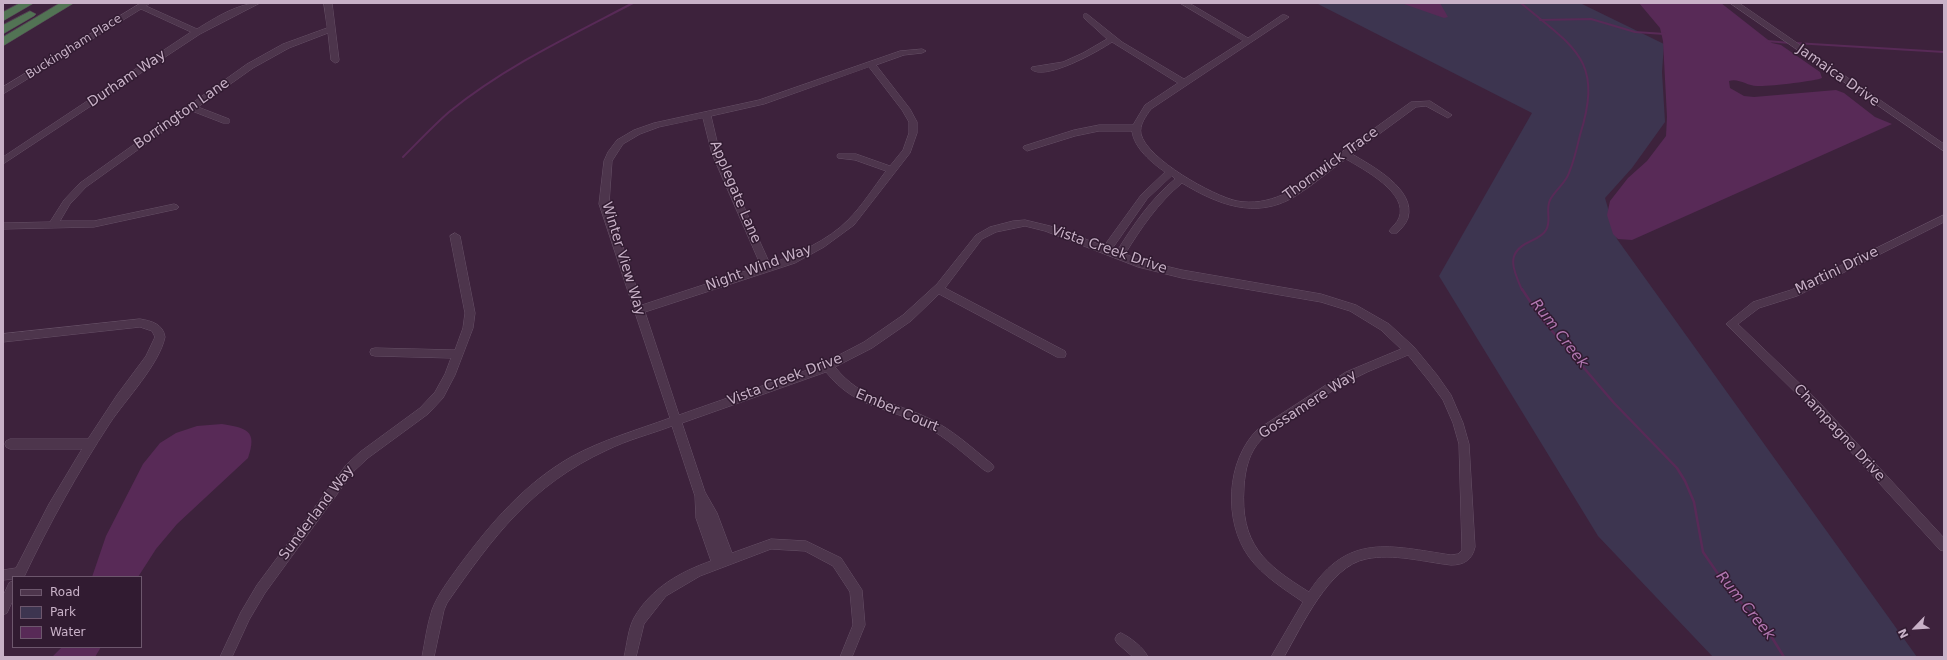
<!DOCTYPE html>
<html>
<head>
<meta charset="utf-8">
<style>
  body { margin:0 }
  #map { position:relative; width:1947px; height:660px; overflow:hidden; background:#3d223c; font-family:"DejaVu Sans",sans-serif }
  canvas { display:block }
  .frame { position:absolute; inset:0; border:4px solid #c8b1c7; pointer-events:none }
  .legend { position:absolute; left:12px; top:576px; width:130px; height:72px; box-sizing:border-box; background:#311b31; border:1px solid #6d576d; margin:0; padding:5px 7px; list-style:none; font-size:12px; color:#c8b1c7 }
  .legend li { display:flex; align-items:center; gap:8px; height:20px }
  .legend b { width:20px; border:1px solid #6d576d }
  .north { position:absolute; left:1895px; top:608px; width:40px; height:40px; -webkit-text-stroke:3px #311b31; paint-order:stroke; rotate:245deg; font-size:11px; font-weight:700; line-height:16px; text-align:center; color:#c8b1c7 }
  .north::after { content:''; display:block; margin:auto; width:14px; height:18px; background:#c8b1c7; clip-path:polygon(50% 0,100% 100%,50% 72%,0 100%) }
</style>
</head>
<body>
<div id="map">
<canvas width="1947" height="660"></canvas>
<div class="frame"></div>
<ul class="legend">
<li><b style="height:5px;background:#4d354c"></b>Road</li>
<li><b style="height:11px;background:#3d3550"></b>Park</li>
<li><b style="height:11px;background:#582a57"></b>Water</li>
</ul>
<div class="north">N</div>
</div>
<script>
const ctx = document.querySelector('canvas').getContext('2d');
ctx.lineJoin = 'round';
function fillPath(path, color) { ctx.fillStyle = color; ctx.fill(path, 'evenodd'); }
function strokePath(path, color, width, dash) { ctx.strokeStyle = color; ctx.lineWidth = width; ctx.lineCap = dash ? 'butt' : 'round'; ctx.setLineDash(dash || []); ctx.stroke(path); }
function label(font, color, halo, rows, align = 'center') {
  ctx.font = font + ' "DejaVu Sans",sans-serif'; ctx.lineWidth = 3; ctx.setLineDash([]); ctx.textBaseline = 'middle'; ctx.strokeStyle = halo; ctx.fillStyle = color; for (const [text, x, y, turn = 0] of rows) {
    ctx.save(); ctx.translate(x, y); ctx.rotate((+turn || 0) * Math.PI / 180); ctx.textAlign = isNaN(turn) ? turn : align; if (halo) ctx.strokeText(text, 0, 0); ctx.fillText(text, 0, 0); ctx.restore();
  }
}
const green = new Path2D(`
  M1316,3h264l84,41 -2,28 3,50 -33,46 -27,30 12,41 300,418h-204l-115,-121 -159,-260 93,-163z`);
const water = new Path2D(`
  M1401,3h39l8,14 -4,1z
  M1639,3h82l51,40 9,2 39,27 2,6c-6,3 -56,9 -65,8 -10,0 -18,-8 -28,-5l1,7 14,8 10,1 82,-7 8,3 31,24 17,7 -260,116 -14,-1 -5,-5 -6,-19 3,-14 18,-23 19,-17 19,-25 1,-19 -4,-76 -3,-13z
  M222,424c24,4 36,6 26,34l-71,66 -21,25 -18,28h-46l14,-41 37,-72 17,-21 16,-10 21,-7z
  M62,647h39l-6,10h-43z`);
const streamFar1 = new Path2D(`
  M1521,3c53,45 83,56 59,132 -3,13 -6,26 -11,38 -4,11 -14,17 -19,27 -5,10 2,21 -4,30 -3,6 -11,9 -17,12 -24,11 -16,28 -7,48
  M1540,20l51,-1 44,13 30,2
  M1767,41l23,2
  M1795,43l149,9
  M403,157c15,-15 30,-31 46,-45 55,-45 121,-76 184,-109`);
const stream = new Path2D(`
  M1522,289l19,29 73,85 63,65 8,13 9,21 9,50 24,35 44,49 13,21`);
const minor = new Path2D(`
  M141,3h9l-4,3 51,23c18,-11 41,-26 63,-26l-60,31 -197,130v-7l188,-125 -50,-23 -138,85v-7z
  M324,3h8l7,57 -1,2 -3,1 -4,-3 -3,-27 -39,15 -36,20 -55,39 31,12v4h-6l-31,-12 -106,76 -16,17 -10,17h34l80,-17 3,1 2,2 -2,2 -83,18 -91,2v-6l47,-1 14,-22 16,-17 167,-119 36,-20 44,-16z
  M1180,3h9l59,35 34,-23h3l4,2 -138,92c-5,7 -12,16 -10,25 6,25 72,62 96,67 16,3 31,0 45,-6l129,-93 19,-1 22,14 -4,3 -22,-12 -10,1 -64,47c20,12 64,35 56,64 -2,6 -7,11 -11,15h-6l-2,-2c3,-4 8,-8 10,-13 10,-25 -36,-49 -53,-59 -17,12 -34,27 -52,38 -39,23 -77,7 -112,-14 -24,20 -41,45 -57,71l15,6 42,10 139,24 35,11 33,19 25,23 23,28 14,20 12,28 6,21 6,103c-3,13 -11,18 -24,18 -27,-3 -58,-12 -85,-6 -37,7 -64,67 -82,98h-13l32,-55c-19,-13 -40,-26 -54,-45 -26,-36 -23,-97 9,-128l88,-57 55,-23 -20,-19 -31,-19 -29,-9 -139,-24 -44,-11 -93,-36 -20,-5 -29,6 -14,7 -37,49 120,63 1,3 -1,3h-8l-118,-63 -28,27 -39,27 -37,19c27,34 59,34 95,52 23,11 42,29 62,45l2,3 -2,3 -4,2 -4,-2c-19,-15 -37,-32 -59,-44 -39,-20 -69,-17 -99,-54l-144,51 23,69 12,21 15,40 39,-14 35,2 35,17 21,32 3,35 -13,32h-12l13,-32 -3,-33 -17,-26 -28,-15 -34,-2 -71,27 -34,20 -22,28 -8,33h-12c3,-12 4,-28 10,-39 17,-30 46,-46 77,-57l-15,-43 -1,-22 -23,-70c-21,8 -45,14 -65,24 -76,35 -114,87 -160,153l-3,7 -10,47h-12c3,-15 5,-32 10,-47 6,-16 17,-30 27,-44 32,-43 65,-82 112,-109 31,-17 66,-27 99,-39l-71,-214 5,-43 4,-9 9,-12 17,-10 20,-7 105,-23 141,-49 22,-2 4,2 -4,2 -18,2 -28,10 34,44 7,13v11l-7,20 -56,72 -30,22 -29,16 -150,49 34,103 137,-48 48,-25 39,-27 34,-31 39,-49 14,-8 23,-6 12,-1 25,6 54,20 37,-51 24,-23c-13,-9 -31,-24 -33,-41h-33l-24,5 -48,15 -4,-3 1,-2 50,-16 25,-5h34l12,-20 33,-22 -66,-41c-13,9 -68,40 -81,27l1,-2 31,-5 20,-9 24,-14 -23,-21v-4h3l35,28 62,37 59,-38zM869,67l33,43 7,12v11l-6,17 -13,16 -34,-12h-18l-1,2 1,2 17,2 31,11c-12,16 -24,35 -38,49 -19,20 -53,35 -78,44l-50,-110 -9,-38 53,-12zM703,118l9,36 49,112 -119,39 -33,-101 3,-43 11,-17 17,-10 19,-7zM1172,176l3,3c-24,20 -41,45 -58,72l-5,-2 35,-50zM1408,355l21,26 14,19 10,23 6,21 3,106 -4,4 -7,1c-61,-9 -103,-23 -142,37 -45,-28 -69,-48 -65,-105 1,-17 5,-35 17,-47 10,-10 24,-17 35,-25 19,-12 38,-27 59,-37 17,-9 35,-15 53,-23z
  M1730,3h9l205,141v7z
  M1944,215v7l-147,74 -38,12 -21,16 80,77 126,137v13l-4,-1 -130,-143 -84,-83 27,-22 38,-12z
  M455,233l5,3 15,77 -2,15 -18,47 -12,23 -15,16 -60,44 -14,13 -89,122 -16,27 -17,37h-12l21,-45 16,-27 89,-120 14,-13 60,-44 15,-16 10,-18 6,-16 -76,-2 -4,-1 -1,-3 1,-3 4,-1 80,2 8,-22 2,-15 -15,-77z
  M140,319c12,2 23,5 25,18 -6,28 -39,62 -55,86 -32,49 -61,101 -86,154h-11v2l-10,1v-10l13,-2 33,-64 33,-55h-72l-4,-2 -1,-3 1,-3 4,-2h78l29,-44 29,-39 9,-19 -3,-6 -12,-4 -137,15v-8z
  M13,581v19l-6,13 -4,2v-19l6,-13z
  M1121,633c9,4 23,15 27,24h-15l-16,-14 -2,-4 2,-4z`);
const highway = new Path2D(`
  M20,3h14l-31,18v-9z
  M60,3h14l-71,43v-9z
  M30,11l6,3 -2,2 -31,18v-9z`);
const farStreetnames = [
  ["Buckingham Place",74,47,-32]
];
const streetNames = [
  ["Jamaica Drive",1838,76,35],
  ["Durham Way",127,79,-34],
  ["Borrington Lane",182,114,-35],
  ["Thornwick Trace",1331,164,-36],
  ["Applegate Lane",735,192,67],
  ["Vista Creek Drive",1109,250,19],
  ["Winter View Way",623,259,73],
  ["Night Wind Way",759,268,-20],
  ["Martini Drive",1837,271,-26],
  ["Vista Creek Drive",785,380,-21],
  ["Gossamere Way",1308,405,-33],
  ["Ember Court",897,411,23],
  ["Champagne Drive",1839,433,47],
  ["Sunderland Way",317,513,-53]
];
const waterNames = [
  ["Rum Creek",1559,334,52],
  ["Rum Creek",1745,606,51]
];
fillPath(green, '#3d3550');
fillPath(water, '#582a57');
strokePath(streamFar1, '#582a57', 2);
strokePath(stream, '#582a57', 2.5);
strokePath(minor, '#675167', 1);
strokePath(highway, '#543e54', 1);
fillPath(minor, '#4d354c');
fillPath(highway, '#527354');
label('12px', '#c8b1c7', '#311b31', farStreetnames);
label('14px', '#c8b1c7', '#311b31', streetNames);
label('italic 15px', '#b277b1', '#311b31', waterNames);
</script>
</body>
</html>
